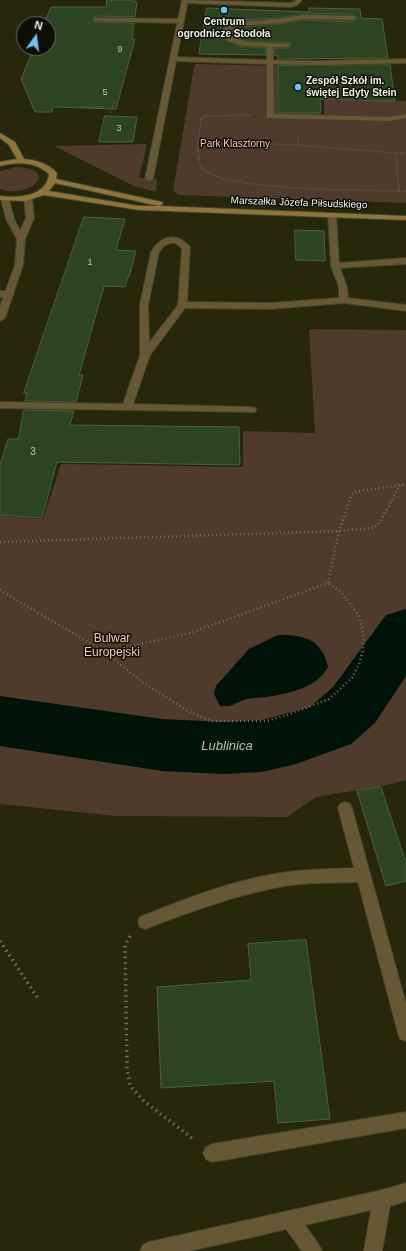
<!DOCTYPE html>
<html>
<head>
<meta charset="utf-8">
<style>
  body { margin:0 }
  #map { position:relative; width:406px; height:1251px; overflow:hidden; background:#26270b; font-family:Helvetica,sans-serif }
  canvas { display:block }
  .north { position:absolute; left:16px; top:16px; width:40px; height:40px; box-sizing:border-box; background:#0e0f04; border:1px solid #696a5d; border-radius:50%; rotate:14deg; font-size:11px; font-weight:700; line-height:16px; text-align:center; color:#f2f3e2 }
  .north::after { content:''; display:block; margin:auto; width:14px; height:18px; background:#6dc2f3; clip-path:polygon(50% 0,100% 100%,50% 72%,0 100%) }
</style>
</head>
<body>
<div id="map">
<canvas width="406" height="1251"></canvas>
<div class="north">N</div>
</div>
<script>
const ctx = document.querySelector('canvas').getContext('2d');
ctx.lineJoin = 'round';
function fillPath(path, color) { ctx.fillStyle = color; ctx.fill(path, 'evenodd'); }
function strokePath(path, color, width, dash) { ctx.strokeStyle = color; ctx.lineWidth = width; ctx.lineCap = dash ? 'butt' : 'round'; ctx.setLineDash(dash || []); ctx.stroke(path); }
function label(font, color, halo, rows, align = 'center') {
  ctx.font = font + ' Helvetica,sans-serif'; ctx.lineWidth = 3; ctx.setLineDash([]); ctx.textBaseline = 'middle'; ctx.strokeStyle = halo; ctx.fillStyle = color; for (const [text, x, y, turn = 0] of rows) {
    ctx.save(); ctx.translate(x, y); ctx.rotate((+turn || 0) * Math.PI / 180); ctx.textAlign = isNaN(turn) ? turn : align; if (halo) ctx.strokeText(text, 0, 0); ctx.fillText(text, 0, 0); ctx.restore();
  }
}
const green = new Path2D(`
  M196,64l81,2v47l47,1v-21l31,1 3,7h48v102l-227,-8 -6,-4 21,-124z
  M147,144l-8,34 18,1 -1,13 -22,-6 -80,-40z
  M16,167c46,2 13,33 -16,22v-18z
  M309,329l97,1v450l-23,6 -67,11 -29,20 -171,-1 -116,-12v-288l43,3 18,-55 182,3v-36l72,2zM278,635c14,0 25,1 37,8l1,38 -18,9 -32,7 -20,2 -18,8 -14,-13 2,-8 33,-37z`);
const water = new Path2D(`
  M278,635c26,0 44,4 50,32 -11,21 -41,27 -63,30 -6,1 -12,0 -18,2 -10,2 -16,9 -27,7l-6,-12 2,-8 33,-37z`);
const river = new Path2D(`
  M406,609v67l-31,47 -24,21 -55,20 -34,8 -39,2 -61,-3 -162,-25v-50l162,23 61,3 39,-2 48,-13 23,-20 53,-72z`);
const building = new Path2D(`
  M107,0h27v2h3l-2,15 -39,-1 -4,4 2,2 40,1 -2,16h3l-19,70 -63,-2 -1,5h-17l-14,-33 13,-31h14v-24h-4l7,-17h55z
  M207,8l102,4v-4l51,1 1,9 21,1 6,39 -110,1v-3l-4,-1v-7h14l3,-3 -1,-2 -43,-2 -16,-6v-4l6,-4 43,-3 23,-4 50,2 4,-4 -4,-4h-50l-23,4 -44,2 -12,7 -2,11 16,8 28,2v7l-67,-1z
  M390,65l5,36 -75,-2 1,14h-43v-47z
  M105,116l32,1 -4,25h-34z
  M84,217l41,2 -9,31 20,1 -7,26h-1l-3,10 -21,-1 -25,89h4l-7,27 -51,-1 2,-8h-3z
  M295,230l29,1 1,30 -29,-1z
  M24,410l50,1 -4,14 169,2 1,38 -183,-3 -15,56 -42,-3v-50l8,-26h10z
  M381,787l25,76v18l-20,5 -29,-95z
  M306,940l24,179 -52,4 -4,-42 -113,7 -4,-101 94,-7 -3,-36z`);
const pathFar2 = new Path2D(`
  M80,107h24
  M111,113l4,-13
  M251,115l-47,1 -3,2c-1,12 -7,42 2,51 22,22 161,21 196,22l-3,-38 -98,-8v-10
  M200,145l50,-2 48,2
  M396,153h10
  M399,191h7`);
const pathFar1 = new Path2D(`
  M0,542l339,-11 33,-3 6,-3 22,-40
  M0,590l105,62 85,-19 138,-50 11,-52 12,-35 3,-4 52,-8
  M105,652l37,30 49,31 21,8h54l21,-6 42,-16 23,-21 7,-14 4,-14v-17l-4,-17 -18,-24 -13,-9`);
const path = new Path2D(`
  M130,936l-5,9 2,123 3,18 14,15 49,38
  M0,941l39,59`);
const service = new Path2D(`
  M183,0l108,3 5,-3h6l-5,5 -6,2 -106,-4 -2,-1z
  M303,15l50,1 3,2 -3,2 -50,-1 -23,4 -43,3 -7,4 -1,6 18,6 42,2 1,1 -3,2h-14v13l42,1 91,-2v4l-91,2 -42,-1 1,50 115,3 17,-3v4l-17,3 -122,-3v-54l-94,-3 -3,-2 3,-2 94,3v-13c-14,-1 -33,0 -44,-10l2,-9 11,-6 44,-3z
  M96,18l85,1 3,2 -3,2 -87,-2 -1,-1z
  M329,213h6l1,2 3,48 67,-5v6l-66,4 7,19 1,11 58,7v6l-62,-8 -74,6 -85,-1 -35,47 -17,49 118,3 4,1 1,2 -1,2 -255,-4v-6l123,2 17,-49v-50l11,-53c9,-16 26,-21 39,-5l-3,55 83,1 69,-5v-11l-8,-21 -3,-51zM170,243h5l7,5 -4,57 -29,38 -1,-38 11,-53 5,-6z
  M0,291h10l4,3 -4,3h-10z
  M345,802l5,2 2,4 54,196v37l-6,-2 -2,-6 -40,-151c-24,1 -49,0 -73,4 -48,8 -95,26 -140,43l-5,-2 -2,-5 2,-5c47,-19 96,-38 147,-45 22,-3 45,-3 67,-4l-16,-60 2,-4z
  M406,1112v16l-194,34 -6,-3 -3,-6 3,-6 6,-3z
  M406,1183v18l-16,5 -8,45h-18l7,-41 -66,15 14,20 3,6h-20l-16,-22 -29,7 -6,-3 -3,-6 3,-6 6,-3 125,-28z`);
const minor = new Path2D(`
  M182,0h6l-35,179 -4,2 -4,-2z
  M25,195h3l4,2 2,21 -9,21 -2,26 -18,53 -5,3v-15l15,-41 2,-26 -11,-20 -5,-20 4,-2 4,2 5,20 6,12 6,-13 -2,-21z
  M257,1218l6,3 3,6 -3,6 -6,3 -68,15h-49l3,-6 6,-3z`);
const secondary = new Path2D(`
  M0,133l15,9 9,17c12,1 25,5 33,14l-1,6 106,23 1,2 -4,2 247,10v4l-267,-10 -95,-15 -19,6 -25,-1v-4c19,2 46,1 49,-22 -15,-13 -31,-12 -49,-8v-4l17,-3 -8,-14 -9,-7zM55,183l104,23h-20l-90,-15z`);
const markers = [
  [224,10,4,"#6dc2f3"],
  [298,87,4,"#6dc2f3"]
];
const farNumbernames = [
  ["9",120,50],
  ["5",105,93],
  ["3",119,129],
  ["1",90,263]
];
const farPoinames = [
  ["Centrum",224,22],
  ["ogrodnicze Stodoła",224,34],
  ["Zespół Szkół im.",306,81,"left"],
  ["świętej Edyty Stein",306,93,"left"]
];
const farParknames = [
  ["Park Klasztorny",235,144]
];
const farStreetnames = [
  ["Marszałka Józefa Piłsudskiego",299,203,2]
];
const numberNames = [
  ["3",33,452]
];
const parkNames = [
  ["Bulwar",112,639],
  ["Europejski",112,653]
];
const waterNames = [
  ["Lublinica",227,746]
];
fillPath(green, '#4e3b2b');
fillPath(water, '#001309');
fillPath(river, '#001309');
fillPath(building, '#2d4422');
strokePath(building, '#4d5e45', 1);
strokePath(service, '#434429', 2);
strokePath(minor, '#434429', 2);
strokePath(secondary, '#434429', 2);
strokePath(pathFar2, '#71725a', 1.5, [0.5, 1.5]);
strokePath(pathFar1, '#71725a', 2.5, [1, 3]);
strokePath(path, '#71725a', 3.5, [1.5, 4]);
fillPath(service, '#675835');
fillPath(minor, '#675835');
fillPath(secondary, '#8d743a');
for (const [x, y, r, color] of markers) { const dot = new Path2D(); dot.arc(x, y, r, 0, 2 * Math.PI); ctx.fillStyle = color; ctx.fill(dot); strokePath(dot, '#0e0f04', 1.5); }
label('9px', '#c1c7b2', null, farNumbernames);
label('bold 10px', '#f2f3e2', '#0e0f04', farPoinames);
label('10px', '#f9cba4', '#0e0f04', farParknames);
label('10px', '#f2f3e2', '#0e0f04', farStreetnames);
label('10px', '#c1c7b2', null, numberNames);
label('12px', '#f9cba4', '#0e0f04', parkNames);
label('italic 13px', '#8cd5af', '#0e0f04', waterNames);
</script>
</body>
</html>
